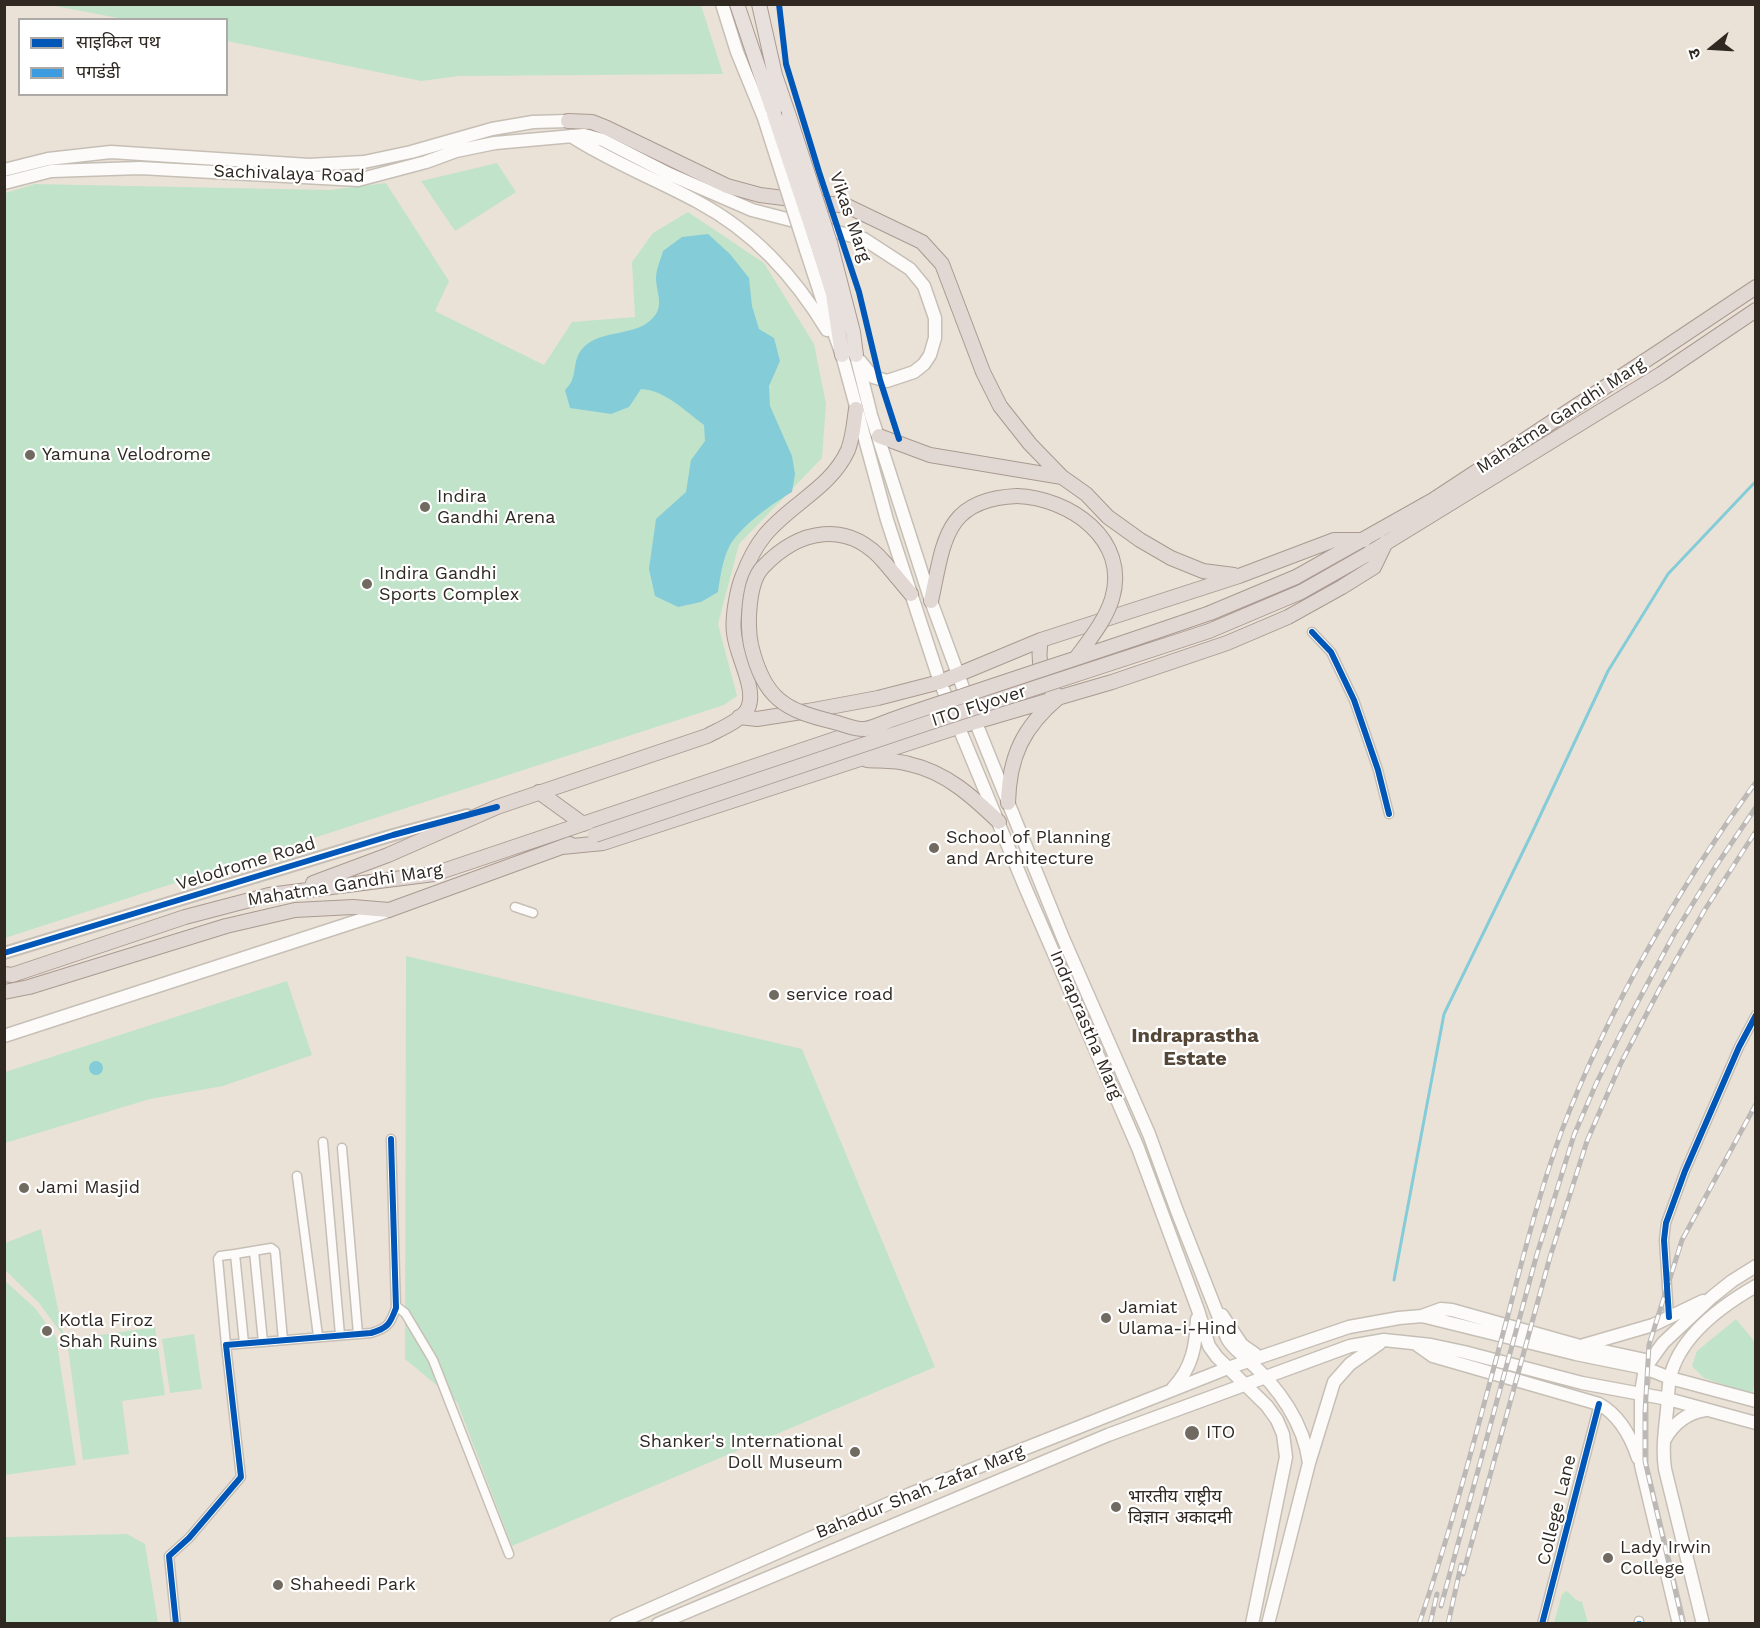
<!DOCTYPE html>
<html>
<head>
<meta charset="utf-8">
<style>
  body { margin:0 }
  #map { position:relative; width:1760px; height:1628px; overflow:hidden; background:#ebe2d7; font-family:"Work Sans","Noto Sans Devanagari",sans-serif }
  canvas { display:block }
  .frame { position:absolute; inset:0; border:6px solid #2f2922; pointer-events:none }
  .legend { position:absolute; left:18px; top:18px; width:210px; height:78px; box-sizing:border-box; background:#fff; border:2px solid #aca9a7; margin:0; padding:8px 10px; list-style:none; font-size:18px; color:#2f2922 }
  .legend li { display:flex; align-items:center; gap:12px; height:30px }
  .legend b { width:30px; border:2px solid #aca9a7 }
  .north { position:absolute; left:1682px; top:18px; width:60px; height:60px; -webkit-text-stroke:4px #fff; paint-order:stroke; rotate:252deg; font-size:16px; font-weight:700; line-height:24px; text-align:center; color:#2f2922 }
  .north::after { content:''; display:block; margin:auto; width:21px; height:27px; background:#2f2922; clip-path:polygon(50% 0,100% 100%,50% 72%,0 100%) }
</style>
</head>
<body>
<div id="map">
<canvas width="1760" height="1628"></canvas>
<div class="frame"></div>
<ul class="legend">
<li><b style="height:8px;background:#0057b8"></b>साइकिल पथ</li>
<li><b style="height:8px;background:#3d9ce0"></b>पगडंडी</li>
</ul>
<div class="north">उ</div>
</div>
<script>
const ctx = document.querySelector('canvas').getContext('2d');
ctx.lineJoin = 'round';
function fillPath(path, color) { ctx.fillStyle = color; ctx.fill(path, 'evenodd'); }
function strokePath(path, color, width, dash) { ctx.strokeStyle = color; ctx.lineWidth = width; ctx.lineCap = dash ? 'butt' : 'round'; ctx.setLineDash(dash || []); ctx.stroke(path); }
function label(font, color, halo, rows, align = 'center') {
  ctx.font = font + ' "Work Sans","Noto Sans Devanagari",sans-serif'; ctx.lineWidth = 4.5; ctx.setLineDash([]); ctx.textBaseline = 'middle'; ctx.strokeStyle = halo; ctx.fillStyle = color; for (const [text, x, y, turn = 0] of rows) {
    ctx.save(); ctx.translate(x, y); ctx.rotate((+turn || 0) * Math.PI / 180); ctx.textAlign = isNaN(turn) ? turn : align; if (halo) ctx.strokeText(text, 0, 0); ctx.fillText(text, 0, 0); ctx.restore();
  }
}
const green = new Path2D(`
  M50,5h651l22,69 -264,2 -38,5 -194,-40 -1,-21 -103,-1z
  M497,163l19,29 -61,39 -34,-50z
  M386,183l63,98 -14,30 109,54 28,-43 63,-5 -3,-55 21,-29 35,-21 76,51 50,81 12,60 -4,54 -83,86 -21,80 19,72 -13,9 -719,233v-745l30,-9 294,6z
  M406,956l396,93 133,318 -423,179 -55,-144 -52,-43z
  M287,981l25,74 -89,31 -73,13 -145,44v-71z
  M41,1229l23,108 -25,-34 -34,-33v-27z
  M4,1280l31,28 21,29 20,128 -71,10z
  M1736,1319l19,23v42l-3,10 -48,-16 -12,-12 5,-15z
  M155,1327l10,68 -43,6 7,53 -46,6 -16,-120z
  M194,1334l8,55 -32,4 -8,-54z
  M127,1534l18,10 13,79h-153v-86z
  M1567,1591l9,9 6,2 6,21h-34l8,-29z`);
const water = new Path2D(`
  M708,234l22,20 19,24 3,28 7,23 15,9 6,23 -11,25 1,20 22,50 3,18 -3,18c-20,12 -50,33 -62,53 -7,13 -10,32 -12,47l-17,10 -23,5 -23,-11 -6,-27 7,-50 30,-27 5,-32 14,-19 -1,-16c-19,-14 -39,-35 -63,-36l-12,18 -18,7 -41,-6 -5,-18c14,-13 6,-28 17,-41 19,-22 57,-10 74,-35 7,-11 0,-24 0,-36 0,-9 5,-19 7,-27l19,-14z
  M89 1068a7 7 0 1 1 14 0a7 7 0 1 1-14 0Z`);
const stream = new Path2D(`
  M1394,1280l50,-266 87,-179 77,-164 60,-97 88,-93`);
const minor = new Path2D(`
  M1312,632l19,20 23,48 24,70 11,44
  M515,907l18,6
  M323,1142l17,193
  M342,1148l16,186
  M297,1176l21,160
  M254,1251l9,91
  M396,1306l9,7 28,47 76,194
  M1669,1317l-5,-77 2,-17 19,-52 54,-124 17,-32
  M244,1343l-9,-89 36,-6 4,3 8,89
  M226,1345l-8,-86 2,-3 15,-2
  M176,1624l-7,-68 20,-18 52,-61 -15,-132 145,-12c17,-5 19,-9 25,-25l-5,-169
  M1542,1624l57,-220
  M1639,1624v-3`);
const tertiary = new Path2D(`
  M4,953l389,-118 74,-20`);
const secondary = new Path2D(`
  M722,4l15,48 27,66
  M571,136c40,26 85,43 127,66 56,30 96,74 129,128
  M4,170l44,-11 63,-7 198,13 55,-3 47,-10 81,-23 41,-7 35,-1
  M4,183l47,-12 89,-3 218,12 68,-18 30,-11 39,-8 89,-8 19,5 66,34 83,36 112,29 46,30 14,17 11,32v20l-5,17 -6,9 -10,8 -27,9 -14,-4 -13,-16
  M806,250l16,49 20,56 45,165 53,162 85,205 113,261 60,162 11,36 8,11 50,49 10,14 6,14 3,23 -34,167
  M856,355l15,60 60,186 45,122 87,215 86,196 28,77 50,127c5,10 14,15 22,23 29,26 55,62 60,102
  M4,1036l384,-125
  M1222,1315l20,30 13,9
  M1422,1316l19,-7 11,1 128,36 70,15
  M1416,1344l17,12 166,48c20,11 32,33 39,54
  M1584,1345l69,-20 50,-24
  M1173,1388c19,-20 23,-42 24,-69
  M1665,1439c9,-16 22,-26 40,-29
  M616,1624l294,-130 318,-126 121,-41 50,-9 23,-2 154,38 69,14 25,10 86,23
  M658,1624l450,-189 242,-89 34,-6 47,5 33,7 118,31 86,16 88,24
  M1268,1624l41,-161 25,-81 16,-18 30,-21
  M1679,1624l-38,-159v-72l4,-25 18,-25 49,-46 20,-16 24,-15
  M1703,1624l-38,-155c-3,-20 0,-39 2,-59 1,-11 1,-22 3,-32 9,-41 51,-72 86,-92`);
const primary = new Path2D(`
  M737,4l37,110
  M759,4l16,71 14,41
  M830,243l23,89 3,23
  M818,246l15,48 9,61`);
const trunk = new Path2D(`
  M568,121l24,1 15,6 120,58 33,9 87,11 75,36 20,22 41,108 17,34 30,38 32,33
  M879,436l51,19 132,22 24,17 22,23 32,23 31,18 32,13 31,4
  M885,563l26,31
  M931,601c13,-59 13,-102 86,-105
  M1210,613l86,-36 137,-77 227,-149 96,-64
  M1209,631l92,-39 67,-38 293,-180 95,-64
  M739,717l18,2 51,-8 70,-13 62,-16 101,-42 198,-64 95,-36h30
  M867,760c14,1 29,0 42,4 37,8 64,33 90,58
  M539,792l44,32
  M1008,803c1,-46 15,-76 51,-106 -18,-13 -22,-36 -18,-57
  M562,847l41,-4 355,-116 154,-45 115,-39 61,-26 54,-30 32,-20 12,-25
  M313,883l75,-28 109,-48 210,-71c11,-6 36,-16 41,-28 9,-19 -12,-53 -14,-75 -2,-15 3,-44 9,-58 5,-13 13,-29 22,-40 25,-31 66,-47 83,-85 5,-13 6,-27 8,-41
  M4,974l8,1 173,-58 84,-22 165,-21 431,-145
  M4,992l25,-5 197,-61 69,-16 58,-3 36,3 181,-66`);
const rail = new Path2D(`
  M1463,1574l87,-317 37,-116 34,-78 38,-73 45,-79 52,-80
  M1441,1606l96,-352 37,-119 22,-51 24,-49 53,-99 41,-67 42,-62
  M1419,1624c35,-102 61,-206 89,-309 16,-62 32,-125 54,-185 46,-121 117,-243 194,-348
  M1430,1624l7,-30
  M1448,1624l13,-59
  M1683,1624l-38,-163v-49l4,-67 33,-105 74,-136`);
const secondaryBridge = new Path2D(`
  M764,118l42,132`);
const primaryBridge = new Path2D(`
  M774,114l44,132
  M789,116l41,127`);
const trunkBridge = new Path2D(`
  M1017,496c52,2 113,43 95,103 -7,22 -22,40 -36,59
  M885,563c-37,-44 -86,-34 -122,4 -15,15 -16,58 -12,78 13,54 33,65 83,77 9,2 22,8 31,7 8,-1 18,-6 26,-9 23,-8 46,-16 69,-23 83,-28 167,-55 250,-84
  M595,835l333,-112 281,-92`);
const quiet = new Path2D(`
  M1639,1624v-3`);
const cycleway = new Path2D(`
  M779,4l7,60 33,108 40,120 21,88 19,59
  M1312,632l19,20 23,48 24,70 11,44
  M4,953l389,-118 104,-28
  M1669,1317l-5,-77 2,-17 19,-52 54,-124 17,-32
  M176,1624l-7,-68 20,-18 52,-61 -15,-132 145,-12c17,-5 19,-9 25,-25l-5,-169
  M1542,1624l57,-220`);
const markers = [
  [30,455,6,"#716a61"],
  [425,507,6,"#716a61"],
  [367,584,6,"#716a61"],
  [934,848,6,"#716a61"],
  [774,995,6,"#716a61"],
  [24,1188,6,"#716a61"],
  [1106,1318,6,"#716a61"],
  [47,1331,6,"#716a61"],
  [1192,1433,8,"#716a61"],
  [855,1452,6,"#716a61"],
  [1116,1507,6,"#716a61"],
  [1608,1558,6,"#716a61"],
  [278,1585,6,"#716a61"]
];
const streetNames = [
  ["Sachivalaya Road",289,174,2],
  ["Vikas Marg",850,217,71],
  ["Mahatma Gandhi Marg",1561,416,-33],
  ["ITO Flyover",979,706,-18],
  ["Velodrome Road",246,864,-17],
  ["Mahatma Gandhi Marg",345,885,-9],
  ["Indraprastha Marg",1086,1025,67],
  ["Bahadur Shah Zafar Marg",920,1492,-22],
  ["College Lane",1557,1510,-76]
];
const poiNames = [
  ["Yamuna Velodrome",42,455],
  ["Indira",437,497],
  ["Gandhi Arena",437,518],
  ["Indira Gandhi",379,574],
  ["Sports Complex",379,595],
  ["School of Planning",946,838],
  ["and Architecture",946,859],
  ["service road",786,995],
  ["Jami Masjid",36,1188],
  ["Jamiat",1118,1308],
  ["Ulama-i-Hind",1118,1329],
  ["Kotla Firoz",59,1321],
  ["Shah Ruins",59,1342],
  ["ITO",1206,1433],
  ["Shanker's International",843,1442,"right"],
  ["Doll Museum",843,1463,"right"],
  ["भारतीय राष्ट्रीय",1128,1497],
  ["विज्ञान अकादमी",1128,1518],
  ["Lady Irwin",1620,1548],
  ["College",1620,1569],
  ["Shaheedi Park",290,1585]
];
const neighbourhoodNames = [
  ["Indraprastha",1195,1036],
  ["Estate",1195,1059]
];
fillPath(green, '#c1e3ca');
fillPath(water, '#85ccd9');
strokePath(stream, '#85ccd9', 3);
strokePath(minor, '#c6bfb6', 11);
strokePath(tertiary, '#c6bfb6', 14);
strokePath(secondary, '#c6bfb6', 15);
strokePath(primary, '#aa9a91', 16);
strokePath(trunk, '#aa9a91', 16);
strokePath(minor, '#fcfbf9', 8);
strokePath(tertiary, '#fcfbf9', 10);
strokePath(secondary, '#fcfbf9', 12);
strokePath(primary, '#e8e0dd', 14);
strokePath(trunk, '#e1d8d3', 14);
strokePath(rail, '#bbb8b6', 5);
strokePath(rail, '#fff', 3, [9]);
strokePath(secondaryBridge, '#c6bfb6', 15, []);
strokePath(primaryBridge, '#aa9a91', 16, []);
strokePath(trunkBridge, '#aa9a91', 16, []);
strokePath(secondaryBridge, '#fcfbf9', 12);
strokePath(primaryBridge, '#e8e0dd', 14);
strokePath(trunkBridge, '#e1d8d3', 14);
strokePath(quiet, '#3d9ce0', 4.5, [9, 4.5]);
strokePath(cycleway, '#0057b8', 6);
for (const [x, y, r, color] of markers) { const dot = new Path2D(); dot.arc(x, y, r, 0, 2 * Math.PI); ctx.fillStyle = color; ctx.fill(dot); strokePath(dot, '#fff', 2); }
label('18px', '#2f2922', '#fff', streetNames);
label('18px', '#2f2922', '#fff', poiNames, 'left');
label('bold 20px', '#554737', '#fff', neighbourhoodNames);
</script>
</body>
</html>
